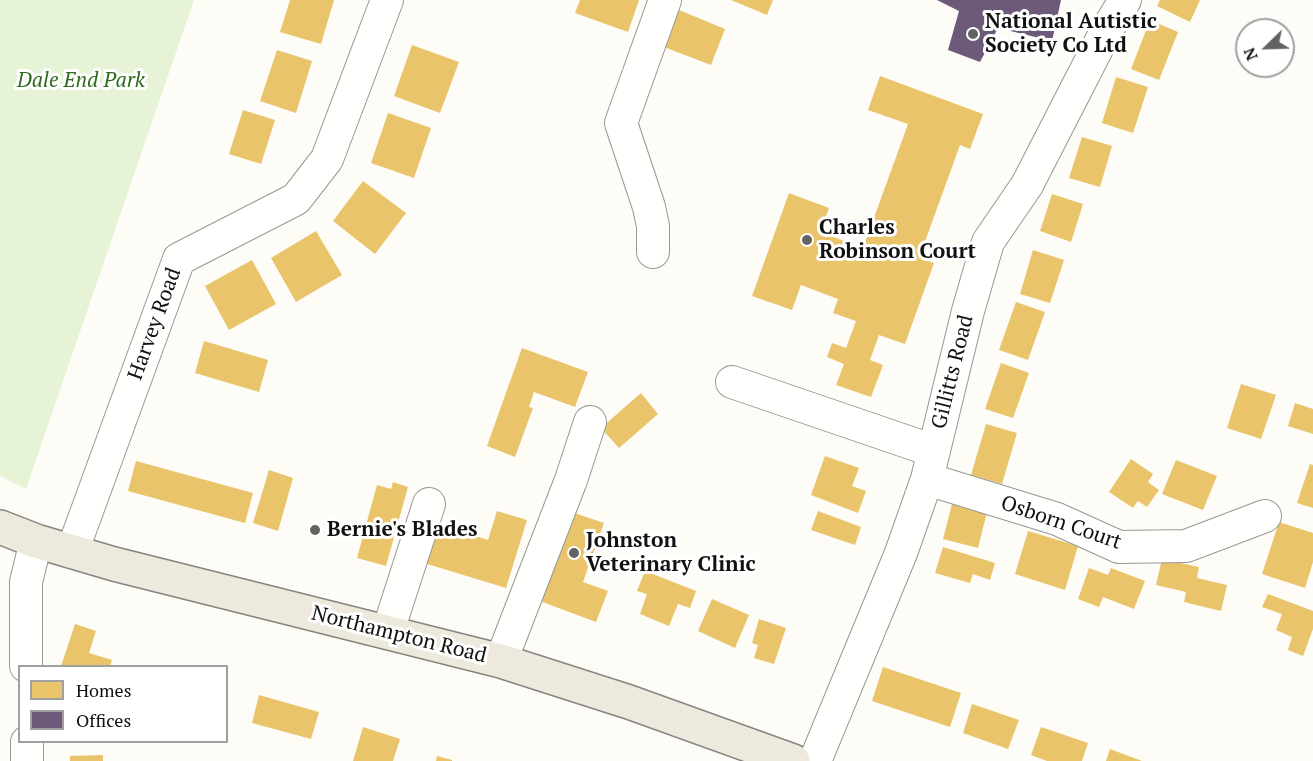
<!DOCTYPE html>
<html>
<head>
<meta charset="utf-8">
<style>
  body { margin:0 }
  #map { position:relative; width:1313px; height:761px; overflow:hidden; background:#fdfcf7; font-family:"PT Serif",serif }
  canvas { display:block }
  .legend { position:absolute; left:18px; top:665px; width:210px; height:78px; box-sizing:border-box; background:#fff; border:2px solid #a0a0a0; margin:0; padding:8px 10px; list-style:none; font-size:18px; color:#111 }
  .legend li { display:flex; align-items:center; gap:12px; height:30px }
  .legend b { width:30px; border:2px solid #a0a0a0 }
  .north { position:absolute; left:1235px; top:18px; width:60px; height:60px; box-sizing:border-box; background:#fff; border:2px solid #a0a0a0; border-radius:50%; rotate:247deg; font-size:16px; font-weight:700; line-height:24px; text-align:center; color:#111 }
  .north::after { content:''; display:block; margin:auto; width:21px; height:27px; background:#646362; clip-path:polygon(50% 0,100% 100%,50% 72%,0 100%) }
</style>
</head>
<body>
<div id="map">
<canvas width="1313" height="761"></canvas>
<ul class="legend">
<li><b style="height:16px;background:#e9c46a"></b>Homes</li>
<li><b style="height:16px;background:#6d597a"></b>Offices</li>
</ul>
<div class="north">N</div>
</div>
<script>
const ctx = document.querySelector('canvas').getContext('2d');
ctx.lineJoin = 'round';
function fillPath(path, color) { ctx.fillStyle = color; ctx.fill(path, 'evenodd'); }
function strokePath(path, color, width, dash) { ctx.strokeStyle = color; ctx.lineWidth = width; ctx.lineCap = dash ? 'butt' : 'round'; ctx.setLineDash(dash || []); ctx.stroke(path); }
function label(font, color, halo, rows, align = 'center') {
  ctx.font = font + ' "PT Serif",serif'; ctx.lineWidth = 6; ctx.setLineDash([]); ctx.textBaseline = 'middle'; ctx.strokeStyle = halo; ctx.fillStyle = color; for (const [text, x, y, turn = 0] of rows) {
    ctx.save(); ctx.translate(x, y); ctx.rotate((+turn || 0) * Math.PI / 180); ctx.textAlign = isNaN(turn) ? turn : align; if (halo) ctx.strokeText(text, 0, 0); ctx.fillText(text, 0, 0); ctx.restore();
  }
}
const green = new Path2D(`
  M0,0h194l-168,489 -26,-13z`);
const homes = new Path2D(`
  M290,0h44l-13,44 -41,-12z
  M580,0h59l-11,32 -53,-19z
  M731,0h42l-6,15z
  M1160,0h40l-10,22 -33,-16z
  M679,10l46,19 -14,36 -47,-18z
  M1150,20l28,12 -19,48 -28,-11z
  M412,45l47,17 -19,51 -46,-17z
  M277,50l35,11 -16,52 -36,-12z
  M880,76l103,38 -13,35 -10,-4 -41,113 15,5 -29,81 -26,-9 -9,25 13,5 -12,32 -35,-12 8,-21 -17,-7 5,-14 14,5 10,-27 -23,-8 5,-14 -37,-14 -9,25 -40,-14 37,-103 40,15 -9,24 43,16 45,-124 -40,-14z
  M1116,77l32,10 -15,46 -31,-10z
  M243,110l32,10 -14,44 -32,-10z
  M388,113l43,15 -17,50 -43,-15z
  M1082,137l30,9 -12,41 -31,-9z
  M363,181l43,32 -31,41 -42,-33z
  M1052,194l31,10 -12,38 -31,-11z
  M316,231l26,44 -46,27 -25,-44z
  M1033,250l31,10 -14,43 -30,-9z
  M252,260l24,44 -47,26 -24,-44z
  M1016,302l29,10 -17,48 -29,-10z
  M204,341l64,19 -9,32 -64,-19z
  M522,348l66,24 -13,35 -41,-15 -5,15 4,1 -18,49 -28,-11z
  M1001,363l28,10 -16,45 -28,-9z
  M1241,384l35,11 -15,44 -34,-11z
  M641,393l17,21 -39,34 -18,-20z
  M1295,403l18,6v25l-25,-8z
  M986,424l31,9 -15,51 -31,-9z
  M825,456l34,12 -7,18 14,5 -8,22 -47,-18z
  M1131,459l22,15 -5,8 11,8 -12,17 -9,-6 -5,7 -24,-16z
  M1176,460l41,16 -14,34 -41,-16z
  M136,461l117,32 -8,30 -117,-32z
  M1310,464l3,1v43l-16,-5z
  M269,470l24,8 -15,53 -25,-8z
  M393,482l15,5 -22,79 -29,-8 20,-73 14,4z
  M952,504l35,8 -9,36 -35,-9z
  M497,511l30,9 -21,68 -92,-28 12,-40 62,20z
  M569,511l35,12 -21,59 25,9 -12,31 -59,-22z
  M818,511l43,16 -6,18 -44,-15z
  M1279,522l34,11v29l-8,26 -43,-14z
  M1028,531l50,15 -13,44 -50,-16z
  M943,547l52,16 -5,17 -17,-6 -3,9 -35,-10z
  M1162,559l37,8 -2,11 30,7 -6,26 -37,-9 2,-10 -30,-7z
  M1089,568l19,7 3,-7 34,13 -11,28 -31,-12 -4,10 -21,-8z
  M645,571l51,20 -6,17 -12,-4 -9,22 -29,-12 7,-20 -10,-3z
  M1268,594l45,17v18l-10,27 -15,-6 4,-13 -16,-7 6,-16 -20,-7z
  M712,599l37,16 -14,33 -37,-17z
  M759,619l27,9 -12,36 -20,-6 4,-13 -6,-2z
  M75,624l21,7 -7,22 23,7 -2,6h-49z
  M883,667l78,26 -11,34 -78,-26z
  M259,695l60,17 -8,27 -59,-16z
  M972,704l47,16 -11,29 -45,-16z
  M363,727l37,12 -7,22h-40z
  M1041,727l47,16 -6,18h-35l-16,-6z
  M1110,749l32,12h-36z
  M103,755v6h-33v-5z
  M437,756l15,4v1h-16z`);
const offices = new Path2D(`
  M937,0h124l-9,41 -54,-13 -18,34 -32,-12 11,-39z`);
const minor = new Path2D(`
  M653,252v-26l-4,-19 -28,-84 44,-123
  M732,382l202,69
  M927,479l130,40 62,28 67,-1 79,-30
  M72,552l107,-293 117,-60 31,-40 60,-159
  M388,631l41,-127
  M501,661l70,-181 19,-58
  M26,666v-84l10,-41
  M27,742v19
  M815,761l86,-208 26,-74 41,-168 20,-69 39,-57 78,-152 20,-33`);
const major = new Path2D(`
  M0,527l36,14 78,23 387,97 128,41 164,59`);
const markers = [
  [973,34,6,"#646362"],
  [807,240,6,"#646362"],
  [315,530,6,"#646362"],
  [574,553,6,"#646362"]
];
const poiNames = [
  ["National Autistic",985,22],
  ["Society Co Ltd",985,46],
  ["Charles",819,228],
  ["Robinson Court",819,252],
  ["Bernie's Blades",327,530],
  ["Johnston",586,541],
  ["Veterinary Clinic",586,565]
];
const parkNames = [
  ["Dale End Park",81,81]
];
const streetNames = [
  ["Harvey Road",155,324,-70],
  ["Gillitts Road",953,372,-76],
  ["Osborn Court",1061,523,19],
  ["Northampton Road",399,635,14]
];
fillPath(green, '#e7f3d7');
fillPath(homes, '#e9c46a');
fillPath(offices, '#6d597a');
strokePath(minor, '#979795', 34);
strokePath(major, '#858482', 36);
strokePath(minor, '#fffffe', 32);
strokePath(major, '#ede9dc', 33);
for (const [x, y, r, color] of markers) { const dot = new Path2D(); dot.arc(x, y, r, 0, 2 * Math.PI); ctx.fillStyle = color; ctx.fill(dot); strokePath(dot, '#fff', 2); }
label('bold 21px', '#111', '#fff', poiNames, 'left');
label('italic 21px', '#2f6b1f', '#fff', parkNames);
label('21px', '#111', '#fff', streetNames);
</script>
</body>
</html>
